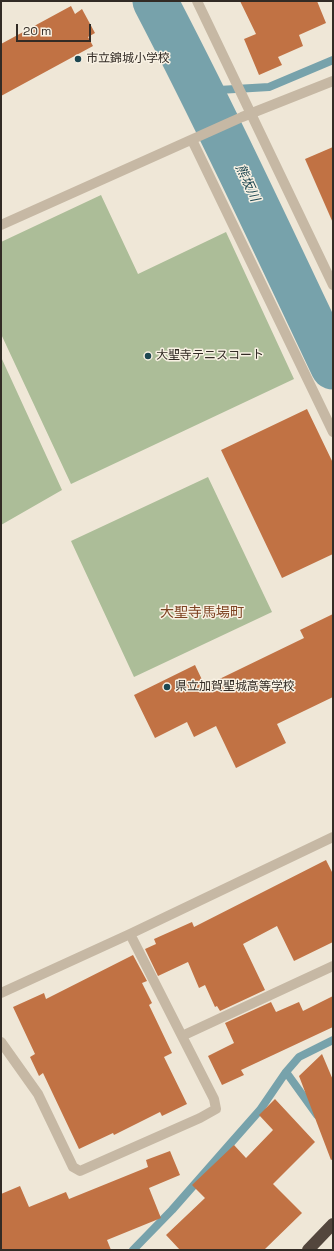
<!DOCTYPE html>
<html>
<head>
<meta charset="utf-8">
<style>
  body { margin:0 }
  #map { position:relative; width:334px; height:1251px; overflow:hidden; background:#efe7d7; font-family:"Space Grotesk",sans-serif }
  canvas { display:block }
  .frame { position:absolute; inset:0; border:2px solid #322b25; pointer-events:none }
  .scale { position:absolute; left:16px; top:24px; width:75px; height:18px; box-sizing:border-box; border:2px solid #322b25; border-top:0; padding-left:5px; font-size:12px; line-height:14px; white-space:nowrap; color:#322b25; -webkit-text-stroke:3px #f8f1e3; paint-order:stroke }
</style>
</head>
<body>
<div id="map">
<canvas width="334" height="1251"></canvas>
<div class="frame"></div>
<div class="scale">20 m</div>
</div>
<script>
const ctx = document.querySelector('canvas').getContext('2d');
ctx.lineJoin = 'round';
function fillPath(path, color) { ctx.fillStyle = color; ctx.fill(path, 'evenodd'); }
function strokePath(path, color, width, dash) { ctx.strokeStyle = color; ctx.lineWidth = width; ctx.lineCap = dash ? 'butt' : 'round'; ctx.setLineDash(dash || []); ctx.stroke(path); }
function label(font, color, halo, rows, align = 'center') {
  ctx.font = font + ' "Space Grotesk","Noto Sans JP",sans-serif'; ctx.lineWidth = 3; ctx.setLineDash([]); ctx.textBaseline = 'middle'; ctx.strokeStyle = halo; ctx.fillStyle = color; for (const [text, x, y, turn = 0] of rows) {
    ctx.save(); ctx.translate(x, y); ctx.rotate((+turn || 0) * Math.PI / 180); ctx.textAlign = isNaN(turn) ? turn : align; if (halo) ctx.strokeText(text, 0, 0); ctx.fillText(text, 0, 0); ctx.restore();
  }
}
const green = new Path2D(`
  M101,195l37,79 88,-42 68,147 -223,105 -70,-150v-92z
  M1,357l61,133 -61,35z
  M208,477l64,135 -138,65 -63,-136z`);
const stream = new Path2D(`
  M202,91l67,-4 64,-27
  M286,1072l31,43
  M133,1250l39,-40 58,-66 30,-34 26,-38 13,-15 34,-17`);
const river = new Path2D(`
  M155,1c63,121 120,243 178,366`);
const building = new Path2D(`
  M240,1h77l9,22 -27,12 4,11 -25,11 4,8 -23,10 -15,-36 12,-5z
  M71,6l4,8 7,-5 13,24 -7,4 5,9 -92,50v-52z
  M333,147v76l-28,-64z
  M307,409l26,54v91l-51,24 -61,-128z
  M333,614v83l-56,27 9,19 -50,25 -20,-42 -22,11 -7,-15 -32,16 -21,-43 61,-30 10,21 99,-48 -4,-8z
  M326,860l7,14v68l-39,19 -17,-35 -34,18 22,46 -45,21 -3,-5 -2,1 -10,-22 -6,3 -11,-26 -30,14 -13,-27 11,-5 -2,-5 38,-17 2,5z
  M133,955l14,26 -5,2 10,20 -3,2 23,48 -8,4 23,47 -25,12 -2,-4 -46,23 -1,-2 -34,16 -36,-76 -4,3 -9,-19 5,-3 -22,-47 31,-14 2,6z
  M333,996v31l-92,43 3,5 -22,10 -14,-29 26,-13 -9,-20 46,-21 5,10 23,-10 4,9z
  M322,1054l11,26v79l-2,1 -32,-84z
  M275,1099l40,43 -42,42 29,29 -38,37h-84l-14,-15 39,-37 -13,-13 42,-40 12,13 27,-28 -14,-15z
  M170,1151l10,24 -31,13 12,30 -54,22 4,10h-110v-56l19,-8 9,21 37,-15 3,7 79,-32 -2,-7z`);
const minor = new Path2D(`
  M197,1l136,284
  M192,140l141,292
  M1,225l241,-108 91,-36
  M1,993l129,-59 203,-97
  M182,1036l151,-70
  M1,1042l37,52 35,73 7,4 120,-53 16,-9 -2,-10 -84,-165`);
const highway = new Path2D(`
  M308,1250l25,-26`);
const markers = [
  [78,59,4,"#1d4751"],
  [148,356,4,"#1d4751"],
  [167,687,4,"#1d4751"]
];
const poiNames = [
  ["市立錦城小学校",86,59],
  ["大聖寺テニスコート",156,356],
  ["県立加賀聖城高等学校",175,687]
];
const waterNames = [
  ["熊坂川",247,183,65]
];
const quarterNames = [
  ["大聖寺馬場町",202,613]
];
fillPath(green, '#acbd98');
strokePath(stream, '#77a2ab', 8);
strokePath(river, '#77a2ab', 45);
fillPath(building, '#c17244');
strokePath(minor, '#c6b8a4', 10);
strokePath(highway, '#53463d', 12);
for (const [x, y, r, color] of markers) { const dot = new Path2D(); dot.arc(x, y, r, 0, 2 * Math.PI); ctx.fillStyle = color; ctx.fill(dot); strokePath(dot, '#f8f1e3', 1.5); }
label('12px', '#322b25', '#f8f1e3', poiNames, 'left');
label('italic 13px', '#1d4751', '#f8f1e3', waterNames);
label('14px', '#7d4322', '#f8f1e3', quarterNames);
</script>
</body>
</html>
